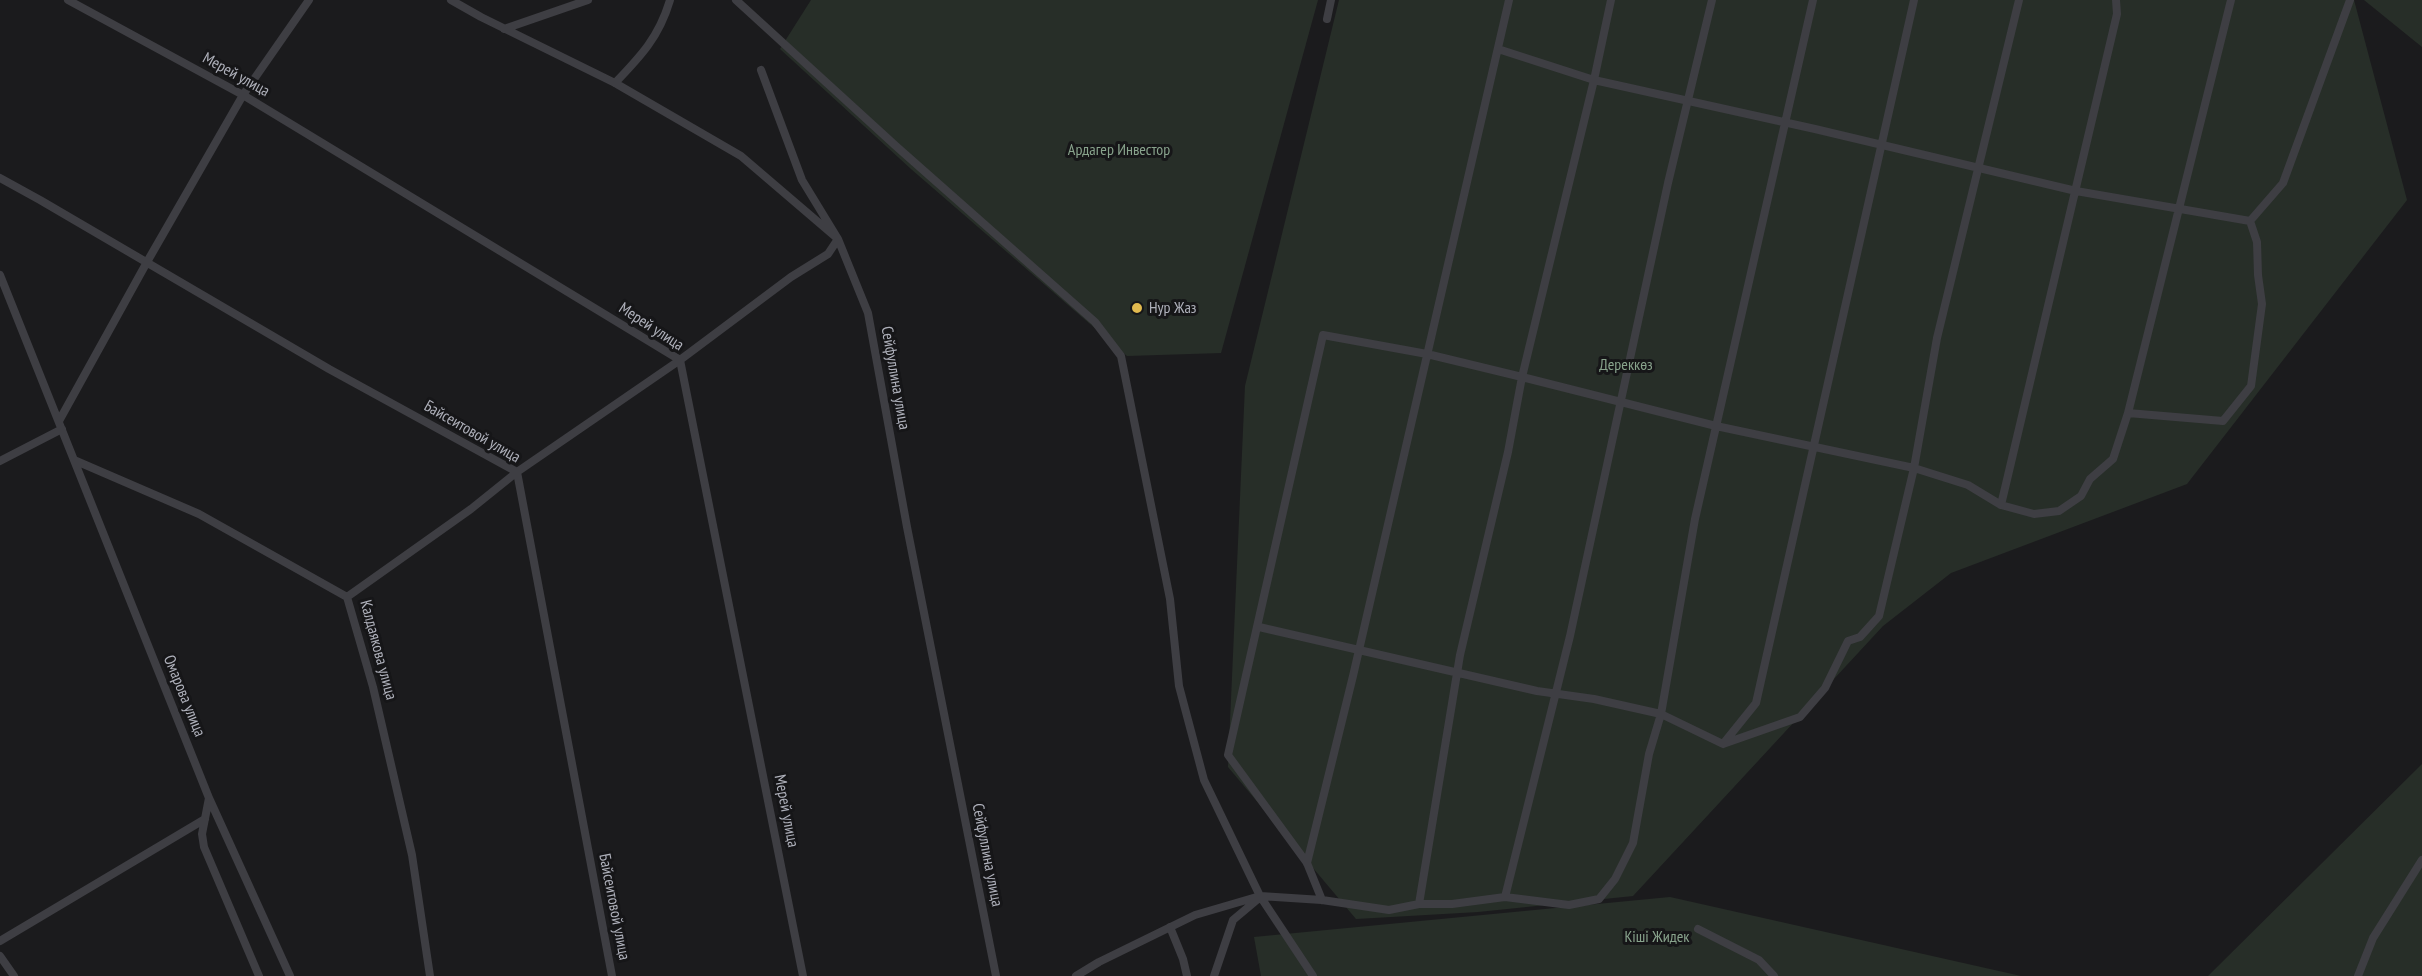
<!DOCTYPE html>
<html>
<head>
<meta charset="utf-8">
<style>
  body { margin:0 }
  canvas { display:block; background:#1b1b1d }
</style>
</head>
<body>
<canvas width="2422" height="976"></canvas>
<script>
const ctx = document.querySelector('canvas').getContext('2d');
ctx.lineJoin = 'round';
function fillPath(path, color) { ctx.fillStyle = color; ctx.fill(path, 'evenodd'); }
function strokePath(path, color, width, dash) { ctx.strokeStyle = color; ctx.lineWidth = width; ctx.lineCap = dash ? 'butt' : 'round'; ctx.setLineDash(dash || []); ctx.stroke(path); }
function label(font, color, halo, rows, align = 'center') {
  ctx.font = font + ' "PT Sans Narrow",sans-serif'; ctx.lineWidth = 6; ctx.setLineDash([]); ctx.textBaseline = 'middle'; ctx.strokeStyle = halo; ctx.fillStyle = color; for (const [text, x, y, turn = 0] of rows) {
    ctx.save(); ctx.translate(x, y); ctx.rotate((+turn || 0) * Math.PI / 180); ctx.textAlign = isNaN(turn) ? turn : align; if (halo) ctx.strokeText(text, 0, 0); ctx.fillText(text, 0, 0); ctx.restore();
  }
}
const green = new Path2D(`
  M811,0h507l-97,353 -94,3 -216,-187 -131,-120z
  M1339,0h1015l53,200 -220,284 -236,89 -68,53 -250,270 -155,16 -122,7 -128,-152 17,-381z
  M2364,0h58v47z
  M2422,764v212h-214z
  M1670,897l351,79h-760l-7,-39z`);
const street = new Path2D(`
  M68,0l175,95 437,265 123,616
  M451,0l30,17 134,66 126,73 97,83 30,74 39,214 89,449
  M736,0l161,147 198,175 26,34 49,243 9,87 25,94 56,116 53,80
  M1611,0l-17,80 221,49 261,62 174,30
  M1327,19l4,-19
  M504,29l84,-29
  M1498,49l96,31 -72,297 194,49 198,42 23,-130 82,-338
  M615,83c26,-27 44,-46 55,-83
  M0,178l40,22 289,169 188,103 95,504
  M2250,221l33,-38 67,-183
  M0,275l209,523 -7,36 2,13 55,129
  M2128,413l103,-413
  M59,421l88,-159 96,-167 66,-95
  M74,460l125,54 148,83 26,90 39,168 18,121
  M0,461l62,-32
  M2001,505l116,-491 -1,-14
  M347,597l124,-88 46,-37 163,-112 111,-83 37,-23 10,-15 -36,-59 -41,-110
  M1259,627l278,64 57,8 67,15 62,30 77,-27 25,-29 23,-47 12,-4 19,-21 35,-148 54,17 33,20 33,9 25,-3 22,-15 9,-17 23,-20 15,-46 95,8 28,-35 11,-82 -4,-29 -1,-33 -7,-21
  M1723,744l33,-41 158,-703
  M209,798l81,178
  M1307,863l46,-187 156,-676
  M1505,897l65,-261 98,-453 44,-183
  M1322,900l-15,-37 -79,-108 95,-420 104,19 95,23 -14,75 -48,203 -41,249
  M1170,927l13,32 4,17
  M1698,929l61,31 15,16
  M0,941l205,-122
  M0,956l14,20
  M1076,976l23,-14 96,-47 65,-19 62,4 67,10 30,-6h33l53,-7 64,8 30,-6 16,-20 18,-36 16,-89 12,-40 34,-195 118,-519
  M1214,976l19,-56 25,-21
  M2358,976l15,-38 49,-78`);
const markers = [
  [1137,308,6,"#e1ba4f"]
];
const streetNames = [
  ["Мерей улица",236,75,29],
  ["Мерей улица",651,327,33],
  ["Сейфуллина улица",895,378,80],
  ["Байсеитовой улица",472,432,30],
  ["Калдаякова улица",378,650,75],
  ["Омарова улица",184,696,68],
  ["Мерей улица",786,811,79],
  ["Сейфуллина улица",987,855,79],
  ["Байсеитовой улица",614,907,79]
];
const parkNames = [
  ["Ардагер Инвестор",1119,150],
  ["Дереккөз",1626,365],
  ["Кіші Жидек",1657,937]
];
const poiNames = [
  ["Нур Жаз",1149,308]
];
fillPath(green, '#272e28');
strokePath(street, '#3e3e43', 8);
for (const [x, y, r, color] of markers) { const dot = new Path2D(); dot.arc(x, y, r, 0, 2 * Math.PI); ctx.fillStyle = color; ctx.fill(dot); strokePath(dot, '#161618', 2); }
label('16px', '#afb1bb', '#161618', streetNames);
label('16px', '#88a38c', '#161618', parkNames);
label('16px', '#afb1bb', '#161618', poiNames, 'left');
</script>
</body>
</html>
